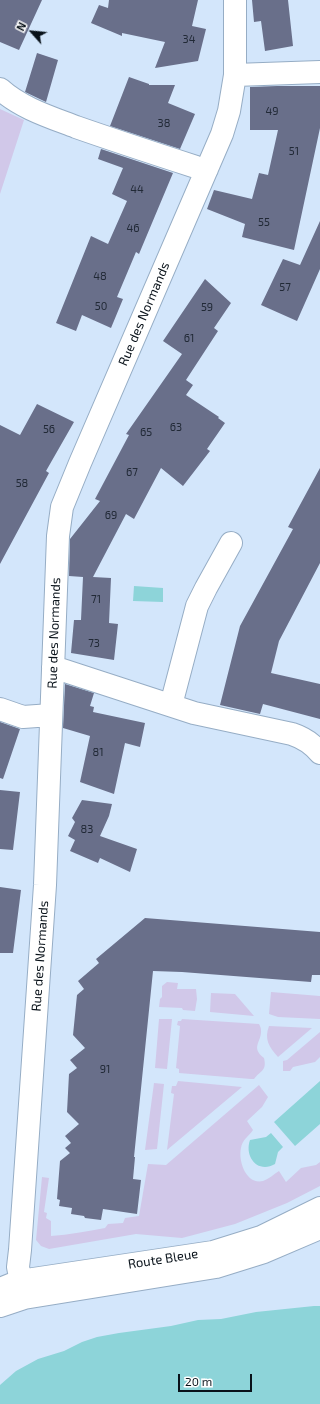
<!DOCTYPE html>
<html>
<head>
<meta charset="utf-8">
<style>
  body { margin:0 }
  #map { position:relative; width:320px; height:1404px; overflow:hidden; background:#d3e6fb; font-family:"Exo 2",sans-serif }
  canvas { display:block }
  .north { position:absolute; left:12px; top:12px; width:40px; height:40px; -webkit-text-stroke:3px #fff; paint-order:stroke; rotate:297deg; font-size:11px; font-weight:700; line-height:16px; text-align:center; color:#09121a }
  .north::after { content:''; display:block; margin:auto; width:14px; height:18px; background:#09121a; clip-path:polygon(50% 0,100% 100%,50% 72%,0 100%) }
  .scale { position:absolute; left:178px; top:1374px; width:74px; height:18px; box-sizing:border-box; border:2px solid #09121a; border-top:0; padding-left:5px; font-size:12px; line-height:14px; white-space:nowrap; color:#09121a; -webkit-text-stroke:3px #fff; paint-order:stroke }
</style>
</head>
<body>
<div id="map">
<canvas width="320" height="1404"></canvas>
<div class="north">N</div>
<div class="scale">20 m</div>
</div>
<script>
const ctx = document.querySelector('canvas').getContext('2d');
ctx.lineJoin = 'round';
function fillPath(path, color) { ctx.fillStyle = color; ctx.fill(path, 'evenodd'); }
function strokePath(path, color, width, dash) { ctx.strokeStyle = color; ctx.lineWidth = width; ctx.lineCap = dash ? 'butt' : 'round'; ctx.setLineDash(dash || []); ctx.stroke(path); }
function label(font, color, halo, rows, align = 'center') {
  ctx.font = font + ' "Exo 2",sans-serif'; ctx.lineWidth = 3.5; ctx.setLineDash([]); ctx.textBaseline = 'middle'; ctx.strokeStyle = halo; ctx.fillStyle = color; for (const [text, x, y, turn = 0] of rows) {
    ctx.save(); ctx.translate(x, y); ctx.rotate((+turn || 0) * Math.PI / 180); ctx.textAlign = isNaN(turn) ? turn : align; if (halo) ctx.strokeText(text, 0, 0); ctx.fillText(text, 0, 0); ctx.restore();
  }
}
const green = new Path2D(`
  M0,109l24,11 -24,74z
  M167,982l11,1 -1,6h19l1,10 -2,12 -12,-1 -1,-2 -23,-1 1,-8 2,-2v-11z
  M271,992l49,4v23l-42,-2 -9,-3z
  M211,993l24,1 19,22 -44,-4z
  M159,1019h13l-5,50 -12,-1z
  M182,1019l77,5c1,2 2,4 2,6 1,12 -11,17 3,28 3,13 -3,12 -10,21h-3l-72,-6v-4l-3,-1 4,-42 -3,-1 1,-4h3z
  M269,1026l43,2 -34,29c-9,-10 -14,-18 -9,-31z
  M320,1032v25l-5,5 -22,5 -3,4h-7v-10l4,-1z
  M178,1081l64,6 -75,63 7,-56 -3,-1 1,-7h4z
  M154,1083l10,1 -7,65 -12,1z
  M259,1085l9,12 -6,10 -15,14 6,9c-4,6 -11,10 -12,18 -3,13 5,37 22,33 6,-2 11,-7 16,-10l7,11 15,-14 15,-3 4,-3v24l-33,17 -52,21 -53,14 -46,-4 -87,15 -8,-3 -5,-6 6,-63 7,1 -5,34 3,1 -1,5 5,3v15c18,-1 36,-5 54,-8l3,-4 15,-1 2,-5 14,-2 9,-52 18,1z`);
const water = new Path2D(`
  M134,586l29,2v14l-30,-1z
  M320,1081v43l-25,22 -21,-24z
  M271,1133l12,14 -5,5 -3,12c-17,10 -31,-7 -25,-24l16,-3z
  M314,1306h6v98h-320v-19l16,-14 22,-12 26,-8 18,-9 15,-5 22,-4 52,-7 27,-6 23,-1 35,-7z`);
const building = new Path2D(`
  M0,0h42l-23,50 -19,-8z
  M109,0h89l-6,26 14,3 -8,32 -43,7 10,-26 -43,-9v3l-31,-13 8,-18 9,3z
  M252,0h36l5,46 -28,5 -4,-30 -7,1z
  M37,53l21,7 -12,42 -21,-10z
  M129,77l20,7v1h26l-7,18 27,11 -15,35 -70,-23z
  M277,86h43v42l-26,122 -52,-13 3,-13 -38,-15 7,-19 38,9 7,-26 9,2 10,-45h-28v-43z
  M101,149l72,24 -34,81 -3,-2 -19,45 6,2 -12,29 -29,-13 -6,16 -20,-8 35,-87 17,8 19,-43 -15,-7 11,-26 -25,-9z
  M320,221v48l-23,52 -36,-16 22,-46 17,6z
  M205,279l26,24 -17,25 4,3 -32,49 7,5 -7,10 33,22 -1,1 7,5 -18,26 3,2 -27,35 -22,-18 -27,51 -8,-5 -33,63 18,1 -2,45 9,1 -4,36 -43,-7 3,-33h7l2,-43 -14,-1 1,-37 30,-38 -5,-2 34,-64 -3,-1 56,-80 -19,-13z
  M37,404l37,18 -28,49 3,2 -49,91v-139l20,10z
  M320,468v95l-41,78 -8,32 49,11v35l-57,-15 -3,10 -40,-9 20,-79 53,-97 -5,-2z
  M65,684l29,9 -4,13 4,1 -1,5 52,11 -5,24 -15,-4 -11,51 -34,-12 10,-46 -27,-8z
  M0,722l20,7 -17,50 -3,-1z
  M0,790l20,2 -7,58 -13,-1z
  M82,800l30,4 -3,12 -9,20 37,13 -7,23 -30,-14 -2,5 -28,-12 5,-11 -7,-4 7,-14 -3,-4z
  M0,887l21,3 -8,63h-13z
  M145,918l175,14v43h-8l-1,7 -129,-10 -29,-1 -19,186h1l-2,22 8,1 -4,34 -34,-5 -2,11 -16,-2 -1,-2 -13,-2 1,-6 -13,-2 1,-6 -3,-1 3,-38 10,-8 -5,-5 6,-5 -6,-7 14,-12 -12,-12 2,-38 8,-6 -7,-8 15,-12 -12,-13 4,-40 7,-6 -6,-8 21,-18 -3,-4z`);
const minor = new Path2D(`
  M235,75l85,-3
  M0,89c21,19 50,28 76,38 40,14 80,27 120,40l11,2
  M53,667l141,46 98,21c12,4 20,9 28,19
  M171,705l26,-99 9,-18 25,-45
  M0,709l23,8 28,-2
  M0,1289l20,-8 193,-29 48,-15 59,-29
  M24,1298l-6,-31 2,-17 25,-365 13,-349 4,-29 18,-44 142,-329 7,-23 6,-36v-75
  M0,1306l24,-8 192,-31 48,-15 56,-24`);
const numberNames = [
  ["34",189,39],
  ["49",272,111],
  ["38",164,123],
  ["51",294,151],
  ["44",137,189],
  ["55",264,222],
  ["46",133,228],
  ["48",100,276],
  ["57",285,287],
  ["50",101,306],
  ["59",207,307],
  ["61",189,338],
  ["63",176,427],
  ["56",49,429],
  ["65",146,432],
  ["67",132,472],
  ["58",22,483],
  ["69",111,515],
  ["71",96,599],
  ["73",94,643],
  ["81",98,752],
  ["83",87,829],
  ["91",105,1069]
];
const streetNames = [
  ["Rue des Normands",144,314,-67],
  ["Rue des Normands",54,633,-88],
  ["Rue des Normands",40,956,-86],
  ["Route Bleue",163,1259,-9]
];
fillPath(green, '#d1c8e9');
fillPath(water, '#8dd4d9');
fillPath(building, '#696f8a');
strokePath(minor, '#96adc5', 24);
strokePath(minor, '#fff', 22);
label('11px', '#212936', null, numberNames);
label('13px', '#09121a', '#fff', streetNames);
</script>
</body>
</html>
